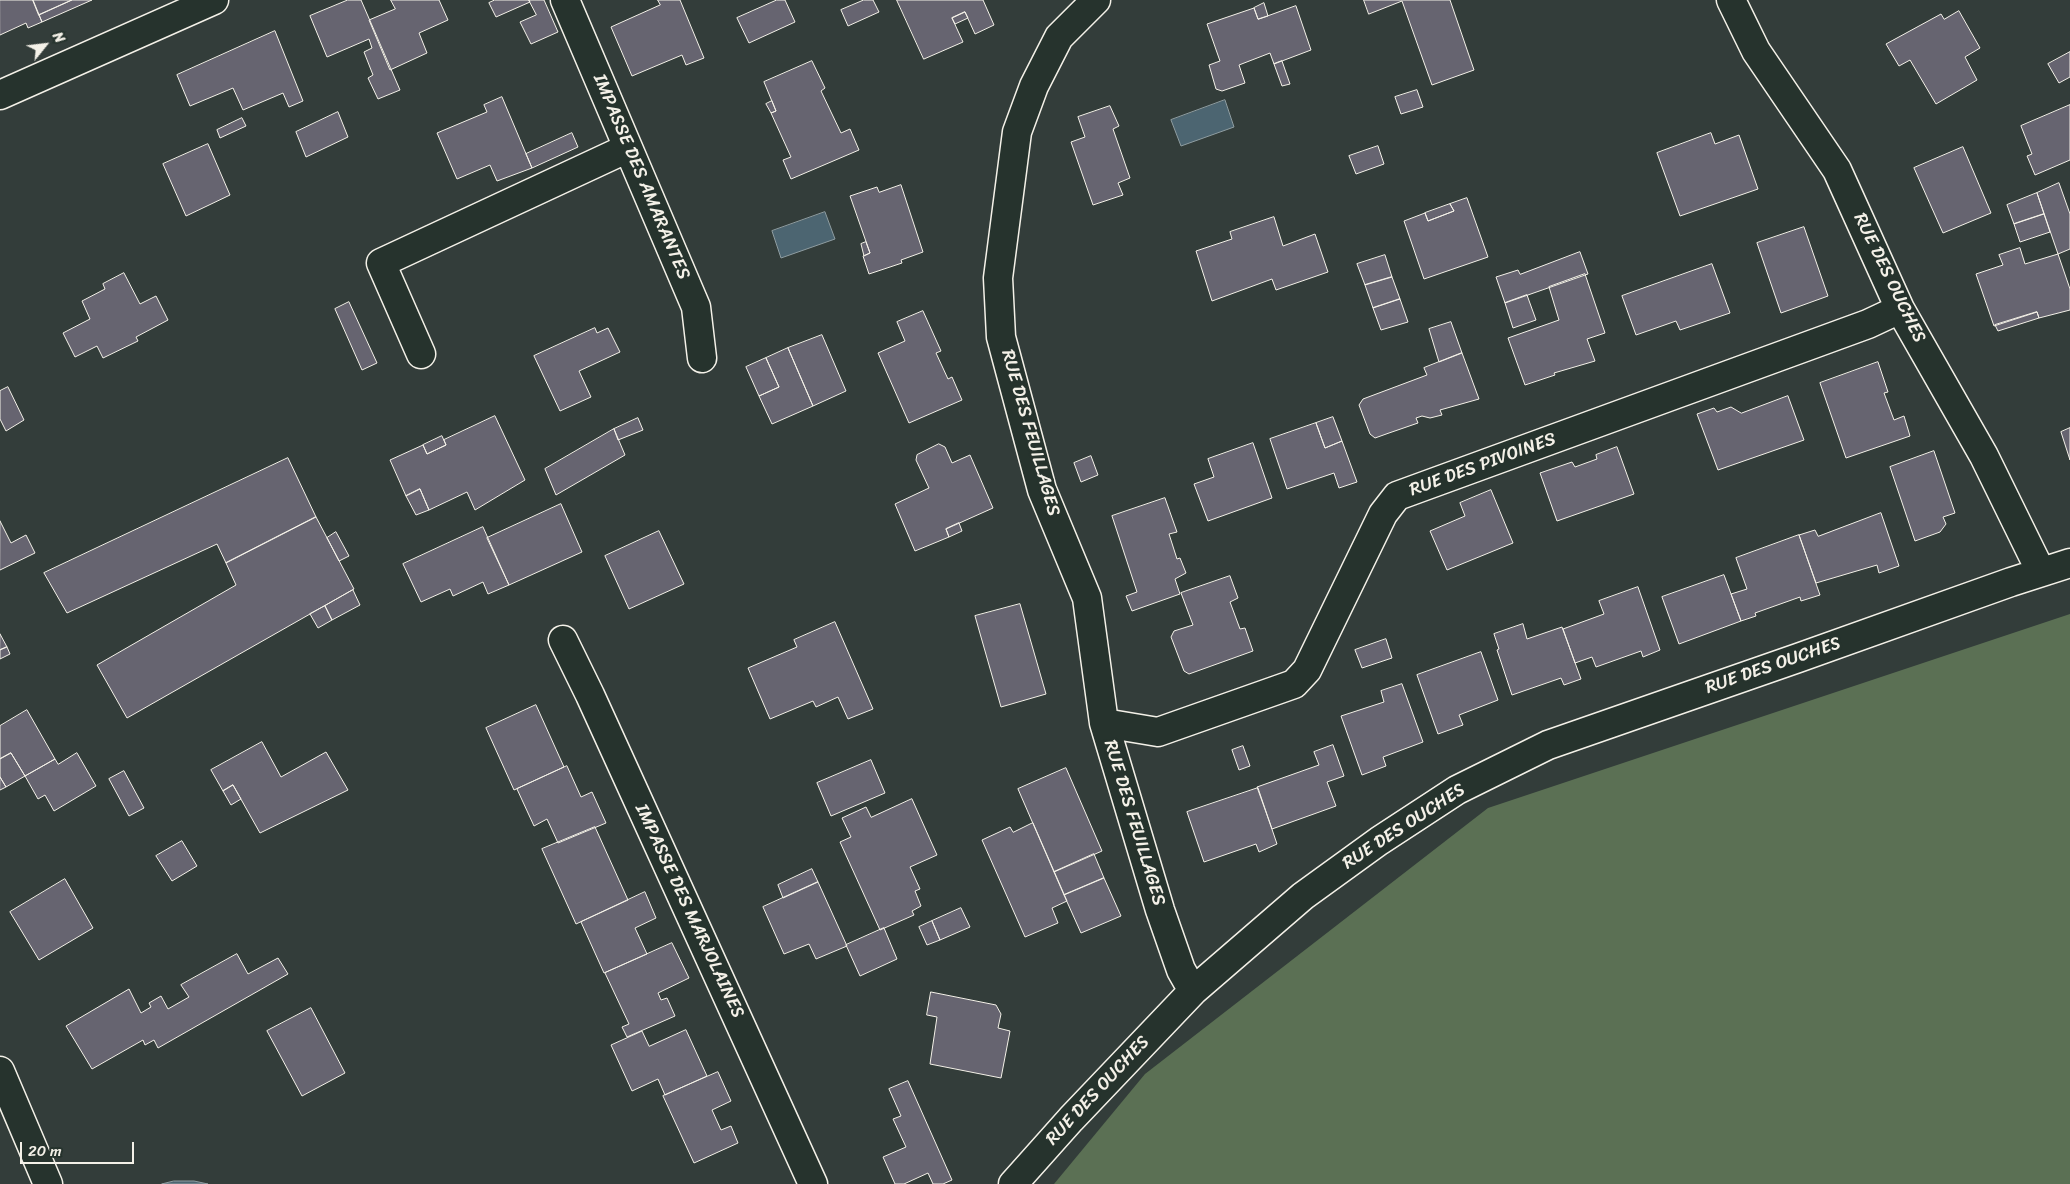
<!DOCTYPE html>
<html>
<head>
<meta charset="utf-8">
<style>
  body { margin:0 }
  #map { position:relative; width:2070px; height:1184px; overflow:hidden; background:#333d3a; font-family:Sriracha,sans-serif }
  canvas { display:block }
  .north { position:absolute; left:20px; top:20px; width:50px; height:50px; -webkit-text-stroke:4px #26332d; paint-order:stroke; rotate:61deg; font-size:14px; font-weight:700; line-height:20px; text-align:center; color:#f4f1e8 }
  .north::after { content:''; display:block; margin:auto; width:18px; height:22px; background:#f4f1e8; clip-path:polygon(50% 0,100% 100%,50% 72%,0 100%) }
  .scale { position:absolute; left:20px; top:1142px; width:114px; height:22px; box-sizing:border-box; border:2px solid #f4f1e8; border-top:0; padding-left:6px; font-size:15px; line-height:18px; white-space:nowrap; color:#f4f1e8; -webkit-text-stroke:4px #26332d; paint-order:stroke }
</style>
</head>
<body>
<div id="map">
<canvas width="2070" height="1184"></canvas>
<div class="north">N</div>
<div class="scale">20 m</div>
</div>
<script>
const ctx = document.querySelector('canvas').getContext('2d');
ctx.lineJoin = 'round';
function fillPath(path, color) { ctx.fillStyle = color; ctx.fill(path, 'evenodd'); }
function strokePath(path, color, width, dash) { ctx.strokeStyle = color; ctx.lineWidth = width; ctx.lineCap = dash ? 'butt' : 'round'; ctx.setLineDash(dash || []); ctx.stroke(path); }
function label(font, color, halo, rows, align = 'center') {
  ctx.font = font + ' Sriracha,sans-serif'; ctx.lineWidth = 5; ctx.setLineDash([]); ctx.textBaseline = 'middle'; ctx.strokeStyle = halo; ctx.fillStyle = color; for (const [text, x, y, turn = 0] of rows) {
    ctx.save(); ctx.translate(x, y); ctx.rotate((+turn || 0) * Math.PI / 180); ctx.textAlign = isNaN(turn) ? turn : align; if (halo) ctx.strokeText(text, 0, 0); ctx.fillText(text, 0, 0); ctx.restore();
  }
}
const green = new Path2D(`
  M2070,614v570h-1016l91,-110 343,-266z`);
const water = new Path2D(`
  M1225,100l9,27 -53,19 -10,-26z
  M825,212l10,27 -54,19 -9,-27z
  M174,1181h20l14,3h-46z`);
const building = new Path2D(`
  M0,0h33l9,22 -14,6 -2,-5 -26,12z
  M33,0h39l-33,15z
  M72,0h20l-50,22 -3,-7z
  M348,0h13l39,90 -22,9 -10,-21 5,-3 -9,-23 8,-4 -3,-9 -42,18 -17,-41z
  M391,0h48l9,20 -29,13 8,20 -37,17 -21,-50 26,-11z
  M495,0h34l1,2 -34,15 -7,-14z
  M529,0h15l14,32 -27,12 -11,-22 16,-7z
  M658,0h22l24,58 -18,7 -4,-10 -50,21 -21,-49 49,-22z
  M777,0h8l10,22 -46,21 -12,-25z
  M864,0h9l6,12 -31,14 -7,-16z
  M897,0h86l11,25 -19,9 -10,-22 -13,6 11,24 -39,17z
  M1364,0h86l24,70 -42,15 -30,-84 -33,13z
  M1264,3l4,13 -10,3 -4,-11z
  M1296,6l15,44 -37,14 -4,-11 -31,12 6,18 -23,8 -6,-2 -7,-24 11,-4 -13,-37 47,-16 4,11z
  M1959,11l21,37 -15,9 12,23 -41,24 -26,-44 -11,6 -13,-22 55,-30 3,5z
  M965,12l3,6 -13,6 -3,-6z
  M275,31l28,70 -14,6 -6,-14 -40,17 -10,-22 -43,18 -13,-31z
  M2070,52v25l-11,6 -11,-19z
  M812,61l13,27 -4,3 20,42 9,-4 9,21 -68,29 -8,-19 8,-3 -20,-44 5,-2 -12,-29z
  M1282,61l8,23 -8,2 -8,-22z
  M1417,90l6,17 -22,7 -6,-17z
  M502,97l30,71 -35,13 -7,-16 -33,14 -20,-46 50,-21 -3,-7z
  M772,101l4,10 -5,2 -5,-9z
  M2070,105v55l-35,15 -8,-19 5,-2 -11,-28z
  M1110,106l9,20 -6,3 17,49 -12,5 5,12 -30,10 -22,-63 14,-5 -7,-20z
  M338,112l10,25 -42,20 -10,-25z
  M242,118l4,8 -26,12 -3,-8z
  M572,133l6,14 -46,21 -6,-14z
  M1711,133l4,11 24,-9 19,54 -78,27 -23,-63z
  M208,144l22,51 -44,21 -23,-52z
  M1378,146l6,18 -28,10 -7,-18z
  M1963,147l28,66 -48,20 -29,-65z
  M2059,183l11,31v35l-12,5 -21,-61z
  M901,185l22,67 -22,8 1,3 -33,11 -6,-18 7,-3 -20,-57 27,-9 2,5z
  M2037,193l7,21 -30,10 -7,-19z
  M1467,198l21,59 -64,22 -20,-58 21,-8 3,8 26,-10 -4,-7z
  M1450,204l4,7 -26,10 -3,-8z
  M2044,214l6,18 -30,10 -6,-18z
  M1274,217l9,29 32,-12 13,38 -52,18 -4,-11 -60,22 -16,-50 36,-12 -2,-7z
  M1804,227l24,69 -47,17 -24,-70z
  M866,242l4,11 -6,3 -3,-12z
  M2020,248l5,16 33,-10 12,35v21l-31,8 -2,-6 -43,14 -18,-52 27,-9 -4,-10z
  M1580,252l8,22 -83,29 -9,-26 22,-7 2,4z
  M1385,255l7,22 -27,8 -8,-21z
  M1712,264l18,49 -50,17 -4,-9 -40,14 -14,-39z
  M124,273l16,31 16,-8 12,24 -32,17 2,4 -35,17 -6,-12 -22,11 -12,-24 27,-14 -8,-18 23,-12 -2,-5z
  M1585,274l20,59 -18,6 8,22 -41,12 1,2 -30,10 -17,-47 51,-18 -10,-33z
  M1392,277l8,22 -27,9 -8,-23z
  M1527,295l9,25 -23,8 -8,-25z
  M1400,299l8,23 -27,8 -8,-22z
  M349,302l28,61 -15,7 -27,-61z
  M923,311l18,40 -5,2 12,26 4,-2 10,23 -53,23 -31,-70 27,-12 -8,-19z
  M2037,312l2,6 -41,13 -3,-6z
  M1451,322l11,31 -23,9 -10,-33z
  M595,328l2,5 11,-5 12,24 -41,19 12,26 -31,14 -26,-55z
  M822,335l24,56 -33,15 -25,-58z
  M788,348l25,58 -41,18 -13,-28 20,-9 -13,-29z
  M1462,353l17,46 -39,11 2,5 -12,3 -8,-2 -6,2 2,5 -29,10 -14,5 -5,-4 -11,-29 4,-6 64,-24 -3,-7z
  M766,358l13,29 -20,9 -13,-29z
  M1878,362l10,30 -4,1 10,27 10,-4 6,20 -64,22 -26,-75z
  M8,387l16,33 -18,11 -6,-12v-28z
  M1788,396l16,44 -86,30 -21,-56 17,-6 3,4 14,-5 10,6z
  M495,416l30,64 -50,30 -8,-18 -38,18 -9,-21 -14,7 -16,-36 33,-15 4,9 19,-9 -2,-5z
  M1333,417l9,24 -17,7 -9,-25z
  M638,418l5,12 -25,10 -4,-11z
  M1316,423l9,25 17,-7 15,41 -18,6 -5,-15 -47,16 -17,-50z
  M2070,428v32l-9,-28z
  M614,429l11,26 -69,40 -11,-26z
  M442,436l4,9 -19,9 -4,-9z
  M1253,443l19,55 -64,23 -14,-37 20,-7 -6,-18z
  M939,444l6,3 7,16 18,-8 23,53 -47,21 3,8 -34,14 -20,-47 34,-16 -13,-28 1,-5z
  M1617,447l17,47 -77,27 -17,-48 32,-11 3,5 22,-8 -1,-4z
  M1934,451l21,62 -12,4 3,7 -6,8 -25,9 -25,-74z
  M1091,456l7,19 -17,7 -7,-19z
  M288,458l28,59 -90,46 -9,-19 -150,69 -23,-40z
  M420,489l9,21 -13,5 -10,-19z
  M1491,490l22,53 -66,27 -17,-39 35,-15 -5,-13z
  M1165,498l12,34 -8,2 8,25 3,-1 6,15 -11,6 5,15 -48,17 -6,-15 11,-4 -25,-76z
  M561,504l21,48 -73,33 -22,-47z
  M1881,513l18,53 -20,7 -2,-8 -61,18 -17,-48 16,-5 3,6z
  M316,517l38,72 -227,129 -30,-53 139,-80 -10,-22z
  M0,521l11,22 15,-8 9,18 -35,17z
  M959,523l3,8 -13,6 -3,-8z
  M483,527l26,58 -21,9 -5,-12 -30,14 -3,-7 -29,13 -18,-38z
  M659,531l25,53 -55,25 -24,-53z
  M336,532l13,24 -10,5 -12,-23z
  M1799,535l21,60 -19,6 -1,-4 -45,16 1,3 -15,5 -10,-27 16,-5 -11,-31z
  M1724,575l17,46 -62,23 -17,-47z
  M1230,576l8,22 -8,4 10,27 5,-1 8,23 -64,23 -5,-3 -13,-34 3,-6 19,-6 -12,-32z
  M1638,587l22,63 -17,7 -2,-6 -45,16 -4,-10 -17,6 -12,-34 41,-15 -5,-13z
  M353,590l7,15 -28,15 -7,-14z
  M1020,604l26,90 -45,13 -26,-91z
  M325,606l7,14 -14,8 -8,-14z
  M835,622l38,87 -25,10 -10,-22 -22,10 -3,-6 -43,18 -22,-51 49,-21 -3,-7z
  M1523,624l4,15 35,-12 19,52 -17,6 -3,-7 -49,17 -15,-45 2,-1 -5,-15z
  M0,634l7,13 -7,3z
  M1386,639l6,19 -30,10 -7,-18z
  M7,647l3,7 -10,5v-9z
  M1481,652l17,48 -39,15 4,10 -25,9 -21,-59z
  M1402,684l21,58 -40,15 3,9 -24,9 -21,-59 43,-14 -3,-11z
  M536,705l28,62 -50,23 -28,-62z
  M27,710l28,49 -30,17 -14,-23 -11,6v-33z
  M262,742l19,35 45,-25 22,38 -88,43 -27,-48 -10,6 -12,-21z
  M1333,745l11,31 -17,6 9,24 -64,23 -15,-42 62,-22 -5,-13z
  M1243,746l7,20 -11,4 -7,-20z
  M11,753l14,23 -19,11 -6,-10v-18z
  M77,753l19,33 -42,25 -9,-16 -7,4 -13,-23 30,-17 3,5z
  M871,760l14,33 -54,23 -14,-33z
  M567,766l14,31 11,-5 14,31 -48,20 -11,-24 -13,7 -17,-37z
  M1066,768l36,83 -48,21 -36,-83z
  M124,771l20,37 -15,8 -20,-37z
  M0,777l6,10 -6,3z
  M233,785l8,14 -10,6 -8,-14z
  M1258,788l19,56 -18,8 -3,-8 -52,18 -17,-50z
  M912,799l25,56 -27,12 10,22 -5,2 6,15 -9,5 2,4 -34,15 -40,-88 11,-5 -9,-19 24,-11 5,10z
  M1033,823l34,78 -15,7 6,15 -33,14 -43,-97 28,-13 3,5z
  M595,827l33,73 -52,24 -34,-75z
  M182,841l15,25 -25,15 -16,-25z
  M1094,854l10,24 -40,17 -10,-23z
  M812,869l6,13 -35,16 -5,-13z
  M1104,878l17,38 -40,17 -17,-38z
  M65,879l28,49 -54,32 -29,-48z
  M818,882l29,64 -31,13 -7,-15 -25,10 -21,-47z
  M645,892l11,26 -21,10 12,26 -43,19 -23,-51z
  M961,908l9,19 -30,13 -8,-19z
  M932,921l8,19 -13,5 -8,-18z
  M884,928l13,31 -37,17 -14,-31z
  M672,943l17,35 -31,15 3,7 6,-2 8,18 -48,21 -5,-10 7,-3 -24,-51z
  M237,954l11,20 30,-16 10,16 -130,74 -4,-8 -9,5 -2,-5 -51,29 -26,-43 63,-37 12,24 10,-6 -2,-4 12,-7 7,13 21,-12 -8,-12z
  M931,992l65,13 5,9 -3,14 12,3 -9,47 -71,-14 7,-47 -10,-2z
  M311,1008l34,65 -43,23 -35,-65z
  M686,1030l21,46 -42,19 -7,-16 -26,12 -21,-46 31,-14 7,15z
  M718,1072l13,29 -19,9 9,20 10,-4 7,17 -44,20 -31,-67z
  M908,1081l44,99 -9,4h-10l-5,-11 -24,11h-9l-12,-27 23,-10 -13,-28 8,-3 -12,-27z`);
const street = new Path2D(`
  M565,0l131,307 6,51
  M1096,0l-37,37 -25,49 -17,46 -19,146 3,59 41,153 45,108 17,125 56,187 21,60 12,21
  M1731,0l25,51 81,119 63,139 84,147 57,116
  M421,354l-40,-91 247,-115
  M563,640l27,55 223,489
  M1104,723l54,9 136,-48 13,-14 76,-156 14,-18 471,-172 32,-15
  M1013,1184l58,-65 122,-128 110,-95 76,-55 78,-51 91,-45 250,-87 213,-76 59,-19`);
const secondary = new Path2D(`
  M0,95l214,-95
  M0,1071l48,113`);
const streetNames = [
  ["IMPASSE DES AMARANTES",641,177,67],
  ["RUE DES OUCHES",1889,278,64],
  ["RUE DES FEUILLAGES",1030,433,74],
  ["RUE DES PIVOINES",1483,465,-20],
  ["RUE DES OUCHES",1773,666,-19],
  ["RUE DES FEUILLAGES",1134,823,73],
  ["RUE DES OUCHES",1404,827,-33],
  ["IMPASSE DES MARJOLAINES",689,911,65],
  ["RUE DES OUCHES",1098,1091,-47]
];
fillPath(green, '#5b7054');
fillPath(water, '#4c6571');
strokePath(water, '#8f9da1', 1);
fillPath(building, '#666470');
strokePath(building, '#f4f1e8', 1);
strokePath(street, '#f4f1e8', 31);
strokePath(secondary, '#f4f1e8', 31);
strokePath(street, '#26332d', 28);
strokePath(secondary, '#26332d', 28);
label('18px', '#f4f1e8', '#26332d', streetNames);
</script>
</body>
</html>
